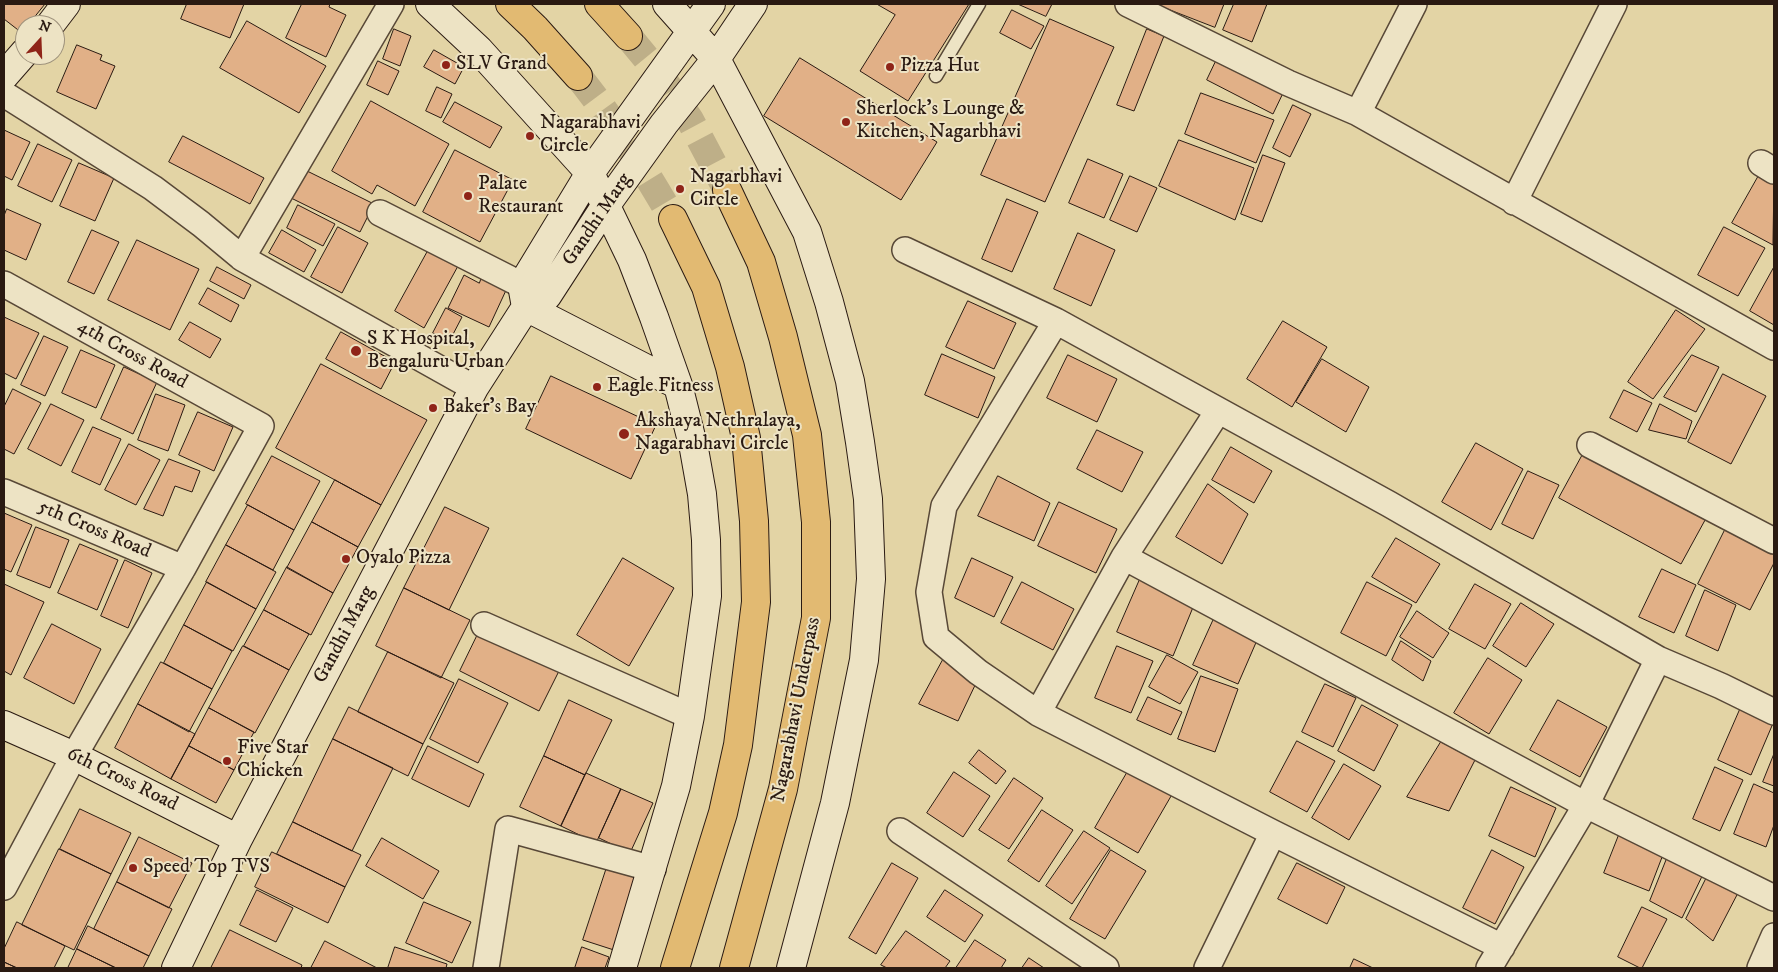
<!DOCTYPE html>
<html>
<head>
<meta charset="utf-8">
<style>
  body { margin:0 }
  #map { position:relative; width:1778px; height:972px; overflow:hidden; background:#e3d4a5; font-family:"IM FELL DW Pica",serif }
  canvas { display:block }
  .frame { position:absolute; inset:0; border:5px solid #2a1a12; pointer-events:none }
  .north { position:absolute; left:15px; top:15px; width:50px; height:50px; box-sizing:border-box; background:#ede3c4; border:1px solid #9f937d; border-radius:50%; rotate:20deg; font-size:14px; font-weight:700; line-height:20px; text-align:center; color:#2a1a12 }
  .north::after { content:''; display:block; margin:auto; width:18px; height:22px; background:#8f2418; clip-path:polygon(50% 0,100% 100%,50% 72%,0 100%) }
</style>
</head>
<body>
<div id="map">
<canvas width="1778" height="972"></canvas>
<div class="frame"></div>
<div class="north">N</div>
</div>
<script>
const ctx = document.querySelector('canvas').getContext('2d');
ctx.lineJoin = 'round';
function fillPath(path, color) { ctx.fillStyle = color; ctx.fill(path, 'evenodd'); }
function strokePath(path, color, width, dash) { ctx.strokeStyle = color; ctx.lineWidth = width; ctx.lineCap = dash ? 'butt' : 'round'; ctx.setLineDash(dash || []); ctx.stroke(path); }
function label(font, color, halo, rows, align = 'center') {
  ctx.font = font + ' "IM FELL DW Pica",serif'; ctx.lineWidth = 4; ctx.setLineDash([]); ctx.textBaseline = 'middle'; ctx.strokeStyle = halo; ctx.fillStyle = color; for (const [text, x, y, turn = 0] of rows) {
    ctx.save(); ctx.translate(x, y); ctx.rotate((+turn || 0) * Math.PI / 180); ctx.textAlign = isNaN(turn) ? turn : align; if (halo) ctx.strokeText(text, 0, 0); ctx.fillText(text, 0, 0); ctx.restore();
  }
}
const building = new Path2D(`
  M4,4h41l-17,21h-3v4l-3,4 -18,-14z
  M187,4h57l-14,34 -49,-19z
  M302,4h28l-1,3 17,8 -20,42 -40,-19z
  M877,4h92l-61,97 -48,-30 35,-56z
  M1018,4h34l-6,12z
  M1155,4h69l-9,23z
  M1234,4h33l-15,38 -29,-12z
  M1012,10l32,16 -13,23 -31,-16z
  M1050,19l64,28 -69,155 -64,-27z
  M247,21l79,45 -27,47 -79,-45z
  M394,29l17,7 -11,30 -17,-7z
  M1147,29l17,7 -30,75 -17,-6z
  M77,45l25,10 -2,5 15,6 -19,43 -39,-17z
  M434,50l30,17 -9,17 -31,-17z
  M1218,57l66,34 -11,23 -66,-34z
  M800,58l137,84 -36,58 -137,-84z
  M378,61l21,10 -11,24 -21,-10z
  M437,87l15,7 -11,24 -15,-7z
  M1201,93l73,27 -18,43 -71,-29z
  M371,101l78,43 -34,62 -38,-21 -5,9 -40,-23z
  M455,102l47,25 -12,21 -47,-26z
  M1293,105l18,9 -21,43 -17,-9z
  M4,130l26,12 -18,38 -8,-4z
  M183,136l81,42 -14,26 -81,-42z
  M1179,140l75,28 -19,52 -76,-34z
  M38,144l34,16 -20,42 -34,-16z
  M455,150l58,30 -33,62 -57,-30z
  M1263,155l22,8 -23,59 -21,-8z
  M1088,159l35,15 -19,44 -35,-15z
  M79,163l35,15 -19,43 -35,-15z
  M303,169l71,35 -14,28 -71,-35z
  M1762,170l12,7 -1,68 -41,-22z
  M1130,176l27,12 -20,44 -27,-12z
  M1007,199l31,13 -26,60 -30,-13z
  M298,205l37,19 -12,22 -36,-18z
  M7,209l34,15 -15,36 -22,-10v-34z
  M338,227l30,16 -26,50 -31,-16z
  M1724,227l41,21 -27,48 -40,-21z
  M92,230l27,12 -25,52 -26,-12z
  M282,230l34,20 -12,22 -35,-19z
  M1078,233l37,17 -24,56 -37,-17z
  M137,240l62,29 -29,61 -62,-30z
  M429,249l29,17 -34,62 -29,-17z
  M217,267l34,18 -7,14 -34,-18z
  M1774,267v58l-24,-14z
  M483,274l25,12 -19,41 -41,-19 16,-33 15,8z
  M208,288l31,17 -8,17 -32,-18z
  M968,301l48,22 -22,46 -48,-22z
  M446,308l16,9 -13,25 -16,-9z
  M1676,310l29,19 -52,70 -25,-17z
  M4,317l35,16 -23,46 -12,-6z
  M1283,321l44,26 -35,60 -45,-28z
  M190,322l31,17 -11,19 -31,-18z
  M341,332l54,30 -14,27 -55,-30z
  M44,336l24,11 -23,49 -24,-11z
  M81,350l34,15 -19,43 -34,-15z
  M942,354l53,23 -17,41 -53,-23z
  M1068,355l49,24 -20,43 -50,-24z
  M1692,355l27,12 -23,45 -32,-15z
  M1322,359l47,28 -23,45 -50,-30z
  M321,364l106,56 -46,85 -105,-57z
  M124,367l33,15 -24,52 -32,-15z
  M1723,374l43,22 -35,68 -43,-22z
  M551,376l105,49 -25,54 -105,-50z
  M13,389l28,14 -27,51 -10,-5v-42z
  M1624,390l28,13 -15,29 -27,-14z
  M156,394l29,11 -17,46 -30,-11z
  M51,404l33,16 -23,46 -33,-17z
  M1660,404l32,17 -6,18 -37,-9z
  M198,412l35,15 -19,44 -35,-16z
  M93,427l28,12 -21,46 -28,-13z
  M1097,430l46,22 -21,40 -45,-23z
  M1476,443l47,26 -32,61 -49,-28z
  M129,444l31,16 -24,45 -31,-15z
  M1588,445l122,66 -29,53 -122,-66z
  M1231,447l41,24 -18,32 -42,-23z
  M272,456l48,25 -26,49 -48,-26z
  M169,459l31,12 -8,21 -17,-6 -12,30 -19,-7z
  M1528,471l31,14 -26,54 -31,-15z
  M998,476l52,27 -16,38 -56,-25z
  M335,480l46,25 -23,42 -46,-25z
  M1208,484l40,30 -26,50 -46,-27z
  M1059,502l58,27 -21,44 -58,-27z
  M248,505l46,25 -21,40 -47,-25z
  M445,507l44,21 -40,82 -45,-22z
  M4,513l28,12 -21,47 -7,-3z
  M312,522l46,25 -25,46 -46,-25z
  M36,527l33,13 -19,48 -33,-13z
  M1726,528l48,25v10l-24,47 -52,-26z
  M1396,538l44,26 -24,39 -44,-26z
  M80,544l38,16 -21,50 -39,-17z
  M226,545l50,27 -20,37 -50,-27z
  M623,558l51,30 -45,78 -52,-31z
  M972,558l41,19 -19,40 -39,-19z
  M125,560l27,13 -24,55 -27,-12z
  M287,567l46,26 -22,42 -47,-25z
  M1662,569l34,16 -22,48 -35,-16z
  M1141,577l55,23 -23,56 -56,-24z
  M207,582l49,27 -23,42 -49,-26z
  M1022,582l52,27 -21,41 -52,-27z
  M1367,582l45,23 -26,51 -45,-23z
  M4,584l40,18 -33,73 -7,-4z
  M1475,584l36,20 -26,45 -36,-20z
  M404,588l66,32 -29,58 -65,-32z
  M1705,590l31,15 -18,46 -32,-15z
  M1521,603l33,21 -28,43 -33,-21z
  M264,610l45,24 -20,36 -45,-24z
  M1417,611l32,22 -16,25 -33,-21z
  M1217,612l44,19 -23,53 -45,-19z
  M52,624l49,25 -27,55 -50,-26z
  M184,625l48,26 -20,38 -48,-26z
  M479,632l80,39 -20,40 -79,-40z
  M1401,641l30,20 -8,20 -31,-21z
  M243,646l46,24 -34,63 -46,-25z
  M1117,646l36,15 -22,52 -36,-15z
  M388,652l66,31 -31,61 -65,-32z
  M1167,655l31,17 -18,32 -31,-17z
  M944,658l34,21 -20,42 -39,-17z
  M1488,658l34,22 -33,54 -35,-21z
  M161,662l51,27 -23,43 -51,-28z
  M1201,676l37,13 -23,63 -37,-13z
  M459,679l49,24 -30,60 -48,-24z
  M1325,684l31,14 -23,49 -31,-15z
  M1148,697l34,15 -11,23 -34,-15z
  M569,700l43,20 -27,55 -41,-19z
  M1558,700l49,27 -27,50 -50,-27z
  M138,704l57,30 -24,45 -56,-31z
  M1362,705l36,20 -24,46 -36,-20z
  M1742,705l32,16 -23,54 -33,-15z
  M349,707l74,37 -15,32 -75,-37z
  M209,708l45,24 -20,38 -45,-24z
  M333,739l60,29 -41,83 -59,-29z
  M1297,741l38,20 -28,51 -37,-20z
  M1441,742l34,18 -26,51 -42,-14z
  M189,746l45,24 -18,33 -45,-24z
  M428,746l56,28 -15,33 -57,-28z
  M979,750l27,21 -10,13 -27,-21z
  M1774,754v32l-11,-4z
  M544,756l41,19 -24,51 -41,-19z
  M1344,764l37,22 -32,54 -37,-22z
  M1131,766l43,25 -36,62 -43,-25z
  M1715,767l28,13 -23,51 -27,-12z
  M954,772l36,24 -27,41 -36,-24z
  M586,773l35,16 -25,54 -35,-17z
  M1014,778l29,20 -34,51 -30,-19z
  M1754,784l20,9v32l-8,22 -32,-13z
  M1511,787l45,21 -21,49 -46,-21z
  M621,789l32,14 -23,50 -31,-15z
  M80,809l51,24 -20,41 -51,-25z
  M1042,810l31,20 -34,52 -31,-21z
  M293,822l68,33 -16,32 -68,-33z
  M1084,831l26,17 -38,56 -26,-18z
  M1619,835l45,17 -15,39 -45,-18z
  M139,837l53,26 -23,45 -52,-26z
  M382,838l57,33 -16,28 -57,-33z
  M59,849l52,25 -37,76 -52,-25z
  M1111,850l35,21 -41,68 -35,-20z
  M1492,850l32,17 -29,57 -32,-16z
  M1670,851l35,19 -23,48 -32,-17z
  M272,852l73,35 -17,36 -73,-36z
  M892,863l26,15 -42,76 -27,-16z
  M1297,863l48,24 -18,37 -49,-25z
  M608,864l35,12 -26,75 -34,-11z
  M1708,875l31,16 -26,50 -27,-22z
  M117,882l55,27 -23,47 -55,-27z
  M257,890l36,18 -17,34 -36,-17z
  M945,890l38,25 -18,27 -38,-25z
  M424,902l47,20 -19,41 -46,-20z
  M1642,907l25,12 -25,49h-2l-22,-11z
  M17,922l48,24 -11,22h-37l-13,-6v-13z
  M88,926l61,30 -6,12h-27l-39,-19z
  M230,930l72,35 -1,3h-90z
  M906,931l44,30 -5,7h-58l-6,-3z
  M975,940l31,20 -5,8h-45z
  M325,941l52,27h-66z
  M395,947l52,17 -1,4h-58z
  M582,947l27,10 -4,11h-30z
  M77,949l39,19h-48z
  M1029,958l15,10h-22z
  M1354,959l19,9h-23z
  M4,962l13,6h-13z`);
const highwayTunnel = new Path2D(`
  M628,36l33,40 29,44 37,70
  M578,76c36,45 66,93 95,143`);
const lane = new Path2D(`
  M936,76l43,-72`);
const street = new Path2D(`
  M1128,4l160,79 70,30 416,234
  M4,94l149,94 48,36 41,34 232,130
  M1358,113l56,-109
  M1761,163l13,8
  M1514,202l100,-198
  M380,213l142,72
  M905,250l151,71 333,183 269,155
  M242,258l149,-254
  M4,284l257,142 -78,142 -109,188 -70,131
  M1056,321l-112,185 -15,86 7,45 42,35 60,41 235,120 229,114
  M1590,445l184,96
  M4,492l179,76
  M1124,557l462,248 188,93
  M484,625l206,91
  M1038,713l86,-156 94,-146
  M900,831l206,137
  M486,968l22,-139 145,40
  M1207,968l66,-135
  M1489,968l97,-163 72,-146 63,27 53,26
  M1760,968l14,-32`);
const secondary = new Path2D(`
  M430,4l49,46 111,123 42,87 22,57 24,68 16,64 8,45 4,46 1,56 -17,120 -14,70 -54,182
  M667,4l49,55 91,173 22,70 21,79 10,61 8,57 3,80 -7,81 -29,143 -44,165
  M50,25l16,-21
  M4,76l21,-24
  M526,307l-4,-22 68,-112 121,-169
  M526,307l152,78
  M4,725l70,31 164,83
  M176,968l62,-129 236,-451 52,-81 21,-11 59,-91 58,-81 52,-65 37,-55`);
const highway = new Path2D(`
  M510,4l25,24 43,48
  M599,4l29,32
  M727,190l34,72 22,75 24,98 9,87v96l-33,171 -49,179
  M673,219l33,68 24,80 16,71 8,83 2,81 -18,143 -15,68 -48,155`);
const markers = [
  [446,65,5,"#8f2418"],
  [890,67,5,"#8f2418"],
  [846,122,5,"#8f2418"],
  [530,136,5,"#8f2418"],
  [680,189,5,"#8f2418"],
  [468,196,5,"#8f2418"],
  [356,351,6,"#8f2418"],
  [597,387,5,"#8f2418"],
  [433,408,5,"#8f2418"],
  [624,434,6,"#8f2418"],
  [346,559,5,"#8f2418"],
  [227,761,5,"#8f2418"],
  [133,868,5,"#8f2418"]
];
const poiNames = [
  ["SLV Grand",456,65],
  ["Pizza Hut",900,67],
  ["Sherlock's Lounge &",856,110],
  ["Kitchen, Nagarbhavi",856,133],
  ["Nagarabhavi",540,124],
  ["Circle",540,147],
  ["Nagarbhavi",690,178],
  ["Circle",690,201],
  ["Palate",478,185],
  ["Restaurant",478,208],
  ["S K Hospital,",367,340],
  ["Bengaluru Urban",367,363],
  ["Eagle Fitness",607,387],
  ["Baker's Bay",443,408],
  ["Akshaya Nethralaya,",635,422],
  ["Nagarabhavi Circle",635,445],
  ["Oyalo Pizza",356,559],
  ["Five Star",237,749],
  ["Chicken",237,772],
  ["Speed Top TVS",143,868]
];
const streetNames = [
  ["Gandhi Marg",598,220,-56],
  ["4th Cross Road",132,355,29],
  ["5th Cross Road",94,530,23],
  ["Gandhi Marg",345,635,-62],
  ["Nagarabhavi Underpass",797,710,-79],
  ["6th Cross Road",122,780,26]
];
fillPath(building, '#e1b087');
strokePath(building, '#2a1a12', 1);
strokePath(highwayTunnel, '#beaf88', 28, [28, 14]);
strokePath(lane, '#584837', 15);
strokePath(street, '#584837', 28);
strokePath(secondary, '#2a1a12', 30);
strokePath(highway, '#2a1a12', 30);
strokePath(lane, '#ede3c4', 12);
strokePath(street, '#ede3c4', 25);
strokePath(secondary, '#ede3c4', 28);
strokePath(highway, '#e2ba72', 28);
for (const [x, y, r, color] of markers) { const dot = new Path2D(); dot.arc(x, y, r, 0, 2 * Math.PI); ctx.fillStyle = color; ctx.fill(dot); strokePath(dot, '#ede3c4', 2); }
label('20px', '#2a1a12', '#ede3c4', poiNames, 'left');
label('20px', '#2a1a12', '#ede3c4', streetNames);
</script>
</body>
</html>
